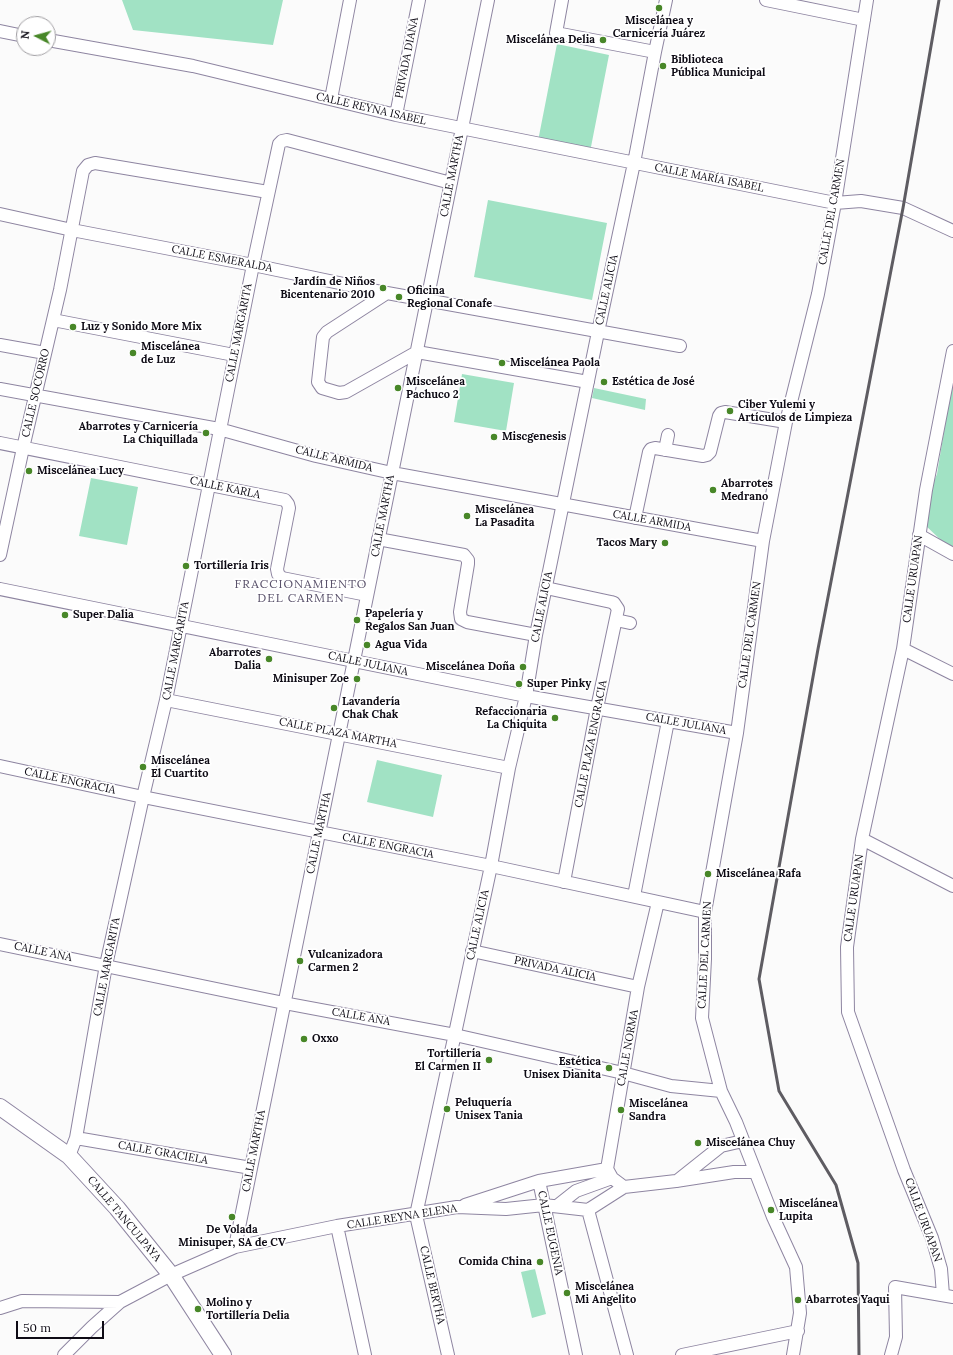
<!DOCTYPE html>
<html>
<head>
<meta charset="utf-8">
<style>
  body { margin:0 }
  #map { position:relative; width:953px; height:1355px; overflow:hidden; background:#fbfbfb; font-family:Lora,serif }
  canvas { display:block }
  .north { position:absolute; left:16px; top:16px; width:40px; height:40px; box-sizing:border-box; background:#fff; border:1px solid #9f9da1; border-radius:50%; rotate:276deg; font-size:11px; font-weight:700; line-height:16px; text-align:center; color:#0e0b15 }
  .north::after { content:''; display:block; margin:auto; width:14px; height:18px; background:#488728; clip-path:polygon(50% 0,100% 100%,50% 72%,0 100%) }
  .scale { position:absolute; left:16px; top:1321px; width:88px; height:18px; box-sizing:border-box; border:2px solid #0e0b15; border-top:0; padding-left:5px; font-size:12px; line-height:14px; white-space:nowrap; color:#0e0b15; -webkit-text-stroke:3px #fff; paint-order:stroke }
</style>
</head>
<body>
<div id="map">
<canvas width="953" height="1355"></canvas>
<div class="north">N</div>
<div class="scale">50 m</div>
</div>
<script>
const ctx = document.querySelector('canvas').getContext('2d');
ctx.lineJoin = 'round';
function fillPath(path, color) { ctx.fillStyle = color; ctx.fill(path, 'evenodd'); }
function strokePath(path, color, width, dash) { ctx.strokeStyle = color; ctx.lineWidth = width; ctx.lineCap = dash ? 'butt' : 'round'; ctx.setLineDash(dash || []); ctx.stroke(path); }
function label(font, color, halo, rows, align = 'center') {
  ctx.font = font + ' Lora,serif'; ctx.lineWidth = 3.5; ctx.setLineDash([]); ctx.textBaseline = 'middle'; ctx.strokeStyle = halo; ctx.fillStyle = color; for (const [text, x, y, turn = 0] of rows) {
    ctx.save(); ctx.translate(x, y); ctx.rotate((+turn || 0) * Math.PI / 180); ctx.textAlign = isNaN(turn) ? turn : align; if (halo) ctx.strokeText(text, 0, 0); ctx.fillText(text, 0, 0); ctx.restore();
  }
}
const green = new Path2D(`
  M122,0h161l-10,45 -140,-15z
  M557,44l52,11 -19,97 -52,-11z
  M488,200l119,23 -15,77 -118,-23z
  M462,374l52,9 -8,48 -52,-9z
  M953,376v172l-8,-4 -20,-19 2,-27 10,-24z
  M594,388l52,11 -1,11 -53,-12z
  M91,478l47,9 -11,58 -48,-9z
  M377,760l65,15 -9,42 -66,-15z
  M535,1269l11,45 -14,4 -11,-46z`);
const street = new Path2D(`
  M562,0l-6,33 99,19
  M766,0l98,20
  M0,31l24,5
  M48,40l145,26 203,49 439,88 26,-2 42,7 50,23
  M331,99l19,-99
  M396,115l23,-115
  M0,214l72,16 181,35 134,28 293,53
  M387,293l-60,39 -4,5 -5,45 4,6 17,5 7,-1 71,-40 171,30
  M53,320l181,35
  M0,345l45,8
  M0,389l219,40 97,27 76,17 371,68
  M786,422l32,-128 17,-91 32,-203
  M0,443l285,57 3,4 1,4 -12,61 1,5 4,4 85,17
  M665,450l3,-15
  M635,518l14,-66 2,-3 4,-1 48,8 4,-1 3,-3 9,-36 2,-3 4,-1 61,10 -23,119 -26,192 -32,179v47l-3,59 19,73 15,31 37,95 23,50 4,46 -7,42
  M919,535l34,19
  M378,539l86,16 4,5v4l-8,48 1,7 6,3 69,13
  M0,555l23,-107 37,-158 23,-119 5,-6 7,-2 173,29
  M546,588l65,14 3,1 4,6 -21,99 -33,174
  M0,589l526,107 211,37
  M616,620l14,3
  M903,649l50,25
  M166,700l343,68
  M0,766l143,31 348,69 214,46
  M862,839l91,47
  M634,896l34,-175
  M0,944l284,59 171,32 168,38 48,13 50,5
  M472,951l166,36
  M76,1138l175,30
  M69,1156l7,-18 30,-173 37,-168 23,-97 87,-435 26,-121 3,-3 5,-1 164,43
  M539,1181l37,174
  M677,1181l44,-35 22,-5
  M624,1187l-12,-9 -5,-9 31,-182 20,-85
  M465,1205l74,-24 68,-12
  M557,1206l19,-15 36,-13
  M588,1210l39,145
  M337,1226l28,129
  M235,1247l253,-1247
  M943,1295l-2,-26 -9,-31 -28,-68 -56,-158 -1,-65 15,-108 41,-190 23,-159 27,-139
  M0,1308l22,-7 98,1
  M64,1355l28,-28 28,-25 51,-27 64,-28 102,-21 120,-19 49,2 38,-4 44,5 36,-23 52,-6 58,-9h20
  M448,1355l-32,-140 75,-349 18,-98 17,-72 10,-61 62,-303 36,-169 21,-111 11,-52
  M682,1355l116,-24
  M891,1355l5,-18 -1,-50 58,10`);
const secondary = new Path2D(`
  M0,1107l69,49 48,52 54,67 52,80`);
const rail = new Path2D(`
  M859,1355l-1,-92 -22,-78 -57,-94 -20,-112 59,-330 85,-441 36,-208`);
const markers = [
  [659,8,4,"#488728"],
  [603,40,4,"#488728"],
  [663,66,4,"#488728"],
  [383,288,4,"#488728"],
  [399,297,4,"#488728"],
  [73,327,4,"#488728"],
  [133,353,4,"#488728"],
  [502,363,4,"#488728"],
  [604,382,4,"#488728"],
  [398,388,4,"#488728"],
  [730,411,4,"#488728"],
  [206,433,4,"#488728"],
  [494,437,4,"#488728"],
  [29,471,4,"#488728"],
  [713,490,4,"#488728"],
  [467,516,4,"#488728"],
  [665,543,4,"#488728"],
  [186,566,4,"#488728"],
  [65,615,4,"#488728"],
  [357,620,4,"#488728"],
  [367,645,4,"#488728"],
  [269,659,4,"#488728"],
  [523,667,4,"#488728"],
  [357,679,4,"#488728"],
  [519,684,4,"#488728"],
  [334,708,4,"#488728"],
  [555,718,4,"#488728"],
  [143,767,4,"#488728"],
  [708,874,4,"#488728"],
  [300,961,4,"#488728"],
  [304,1039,4,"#488728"],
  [489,1060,4,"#488728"],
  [609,1068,4,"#488728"],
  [447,1109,4,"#488728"],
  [621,1110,4,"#488728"],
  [698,1143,4,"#488728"],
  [771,1210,4,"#488728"],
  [232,1217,4,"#488728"],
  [540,1262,4,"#488728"],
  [567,1293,4,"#488728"],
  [798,1300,4,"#488728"],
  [198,1309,4,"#488728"]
];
const poiNames = [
  ["Miscelánea y",659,21,"center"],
  ["Carnicería Juárez",659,34,"center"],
  ["Miscelánea Delia",595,40,"right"],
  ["Biblioteca",671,60],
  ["Pública Municipal",671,73],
  ["Jardín de Niños",375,282,"right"],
  ["Bicentenario 2010",375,295,"right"],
  ["Oficina",407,291],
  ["Regional Conafe",407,304],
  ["Luz y Sonido More Mix",81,327],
  ["Miscelánea",141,347],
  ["de Luz",141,360],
  ["Miscelánea Paola",510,363],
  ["Miscelánea",406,382],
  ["Pachuco 2",406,395],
  ["Estética de José",612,382],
  ["Ciber Yulemi y",738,405],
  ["Artículos de Limpieza",738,418],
  ["Abarrotes y Carnicería",198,427,"right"],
  ["La Chiquillada",198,440,"right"],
  ["Miscgenesis",502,437],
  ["Miscelánea Lucy",37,471],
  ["Abarrotes",721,484],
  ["Medrano",721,497],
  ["Miscelánea",475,510],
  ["La Pasadita",475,523],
  ["Tacos Mary",657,543,"right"],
  ["Tortillería Iris",194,566],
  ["Papelería y",365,614],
  ["Regalos San Juan",365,627],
  ["Super Dalia",73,615],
  ["Agua Vida",375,645],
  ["Abarrotes",261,653,"right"],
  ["Dalia",261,666,"right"],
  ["Miscelánea Doña",515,667,"right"],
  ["Minisuper Zoe",349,679,"right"],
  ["Super Pinky",527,684],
  ["Lavandería",342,702],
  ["Chak Chak",342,715],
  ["Refaccionaria",547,712,"right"],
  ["La Chiquita",547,725,"right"],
  ["Miscelánea",151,761],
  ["El Cuartito",151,774],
  ["Miscelánea Rafa",716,874],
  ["Vulcanizadora",308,955],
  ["Carmen 2",308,968],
  ["Oxxo",312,1039],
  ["Tortillería",481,1054,"right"],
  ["El Carmen II",481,1067,"right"],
  ["Estética",601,1062,"right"],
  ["Unisex Dianita",601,1075,"right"],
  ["Peluquería",455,1103],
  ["Unisex Tania",455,1116],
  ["Miscelánea",629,1104],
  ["Sandra",629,1117],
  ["Miscelánea Chuy",706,1143],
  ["Miscelánea",779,1204],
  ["Lupita",779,1217],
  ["De Volada",232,1230,"center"],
  ["Minisuper, SA de CV",232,1243,"center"],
  ["Comida China",532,1262,"right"],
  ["Miscelánea",575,1287],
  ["Mi Angelito",575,1300],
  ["Abarrotes Yaqui",806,1300],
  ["Molino y",206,1303],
  ["Tortillería Delia",206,1316]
];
const streetNames = [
  ["PRIVADA DIANA",407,58,-79],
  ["CALLE REYNA ISABEL",371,109,13],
  ["CALLE MARTHA",452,176,-79],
  ["CALLE MARÍA ISABEL",709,178,11],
  ["CALLE DEL CARMEN",832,212,-80],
  ["CALLE ESMERALDA",222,259,11],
  ["CALLE ALICIA",607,290,-78],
  ["CALLE MARGARITA",239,333,-79],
  ["CALLE SOCORRO",36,393,-77],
  ["CALLE ARMIDA",334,459,14],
  ["CALLE KARLA",225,488,12],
  ["CALLE MARTHA",383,516,-79],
  ["CALLE ARMIDA",652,521,10],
  ["CALLE URUAPAN",913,579,-82],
  ["CALLE ALICIA",542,607,-79],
  ["CALLE DEL CARMEN",750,635,-82],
  ["CALLE MARGARITA",176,651,-79],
  ["CALLE JULIANA",368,664,12],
  ["CALLE JULIANA",686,724,10],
  ["CALLE PLAZA MARTHA",338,733,11],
  ["CALLE PLAZA ENGRACIA",591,744,-79],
  ["CALLE ENGRACIA",70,781,12],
  ["CALLE MARTHA",319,833,-78],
  ["CALLE ENGRACIA",388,846,11],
  ["CALLE URUAPAN",854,898,-82],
  ["CALLE ALICIA",478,925,-78],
  ["CALLE ANA",43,952,12],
  ["CALLE DEL CARMEN",705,955,-87],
  ["CALLE MARGARITA",107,967,-79],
  ["PRIVADA ALICIA",555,969,12],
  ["CALLE ANA",361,1017,10],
  ["CALLE NORMA",628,1048,-80],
  ["CALLE MARTHA",254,1151,-79],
  ["CALLE GRACIELA",163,1153,10],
  ["CALLE REYNA ELENA",402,1217,-9],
  ["CALLE TANCULPAYA",124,1219,50],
  ["CALLE URUAPAN",923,1220,70],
  ["CALLE EUGENIA",550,1233,78],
  ["CALLE BERTHA",432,1285,77]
];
const neighbourhoodNames = [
  ["FRACCIONAMIENTO",301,585],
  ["DEL CARMEN",301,599]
];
fillPath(green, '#a1e2c4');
strokePath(street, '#8e85a1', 14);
strokePath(secondary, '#8e85a1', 18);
strokePath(street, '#fff', 12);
strokePath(secondary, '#fff', 16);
strokePath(rail, '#5e5c62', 3);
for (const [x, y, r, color] of markers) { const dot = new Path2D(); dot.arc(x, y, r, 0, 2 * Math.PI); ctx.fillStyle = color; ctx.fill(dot); strokePath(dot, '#fff', 1.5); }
label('bold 11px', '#0e0b15', '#fff', poiNames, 'left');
label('11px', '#0e0b15', '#fff', streetNames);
ctx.letterSpacing = '1px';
label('12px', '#59516a', '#fff', neighbourhoodNames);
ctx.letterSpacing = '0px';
</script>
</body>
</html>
